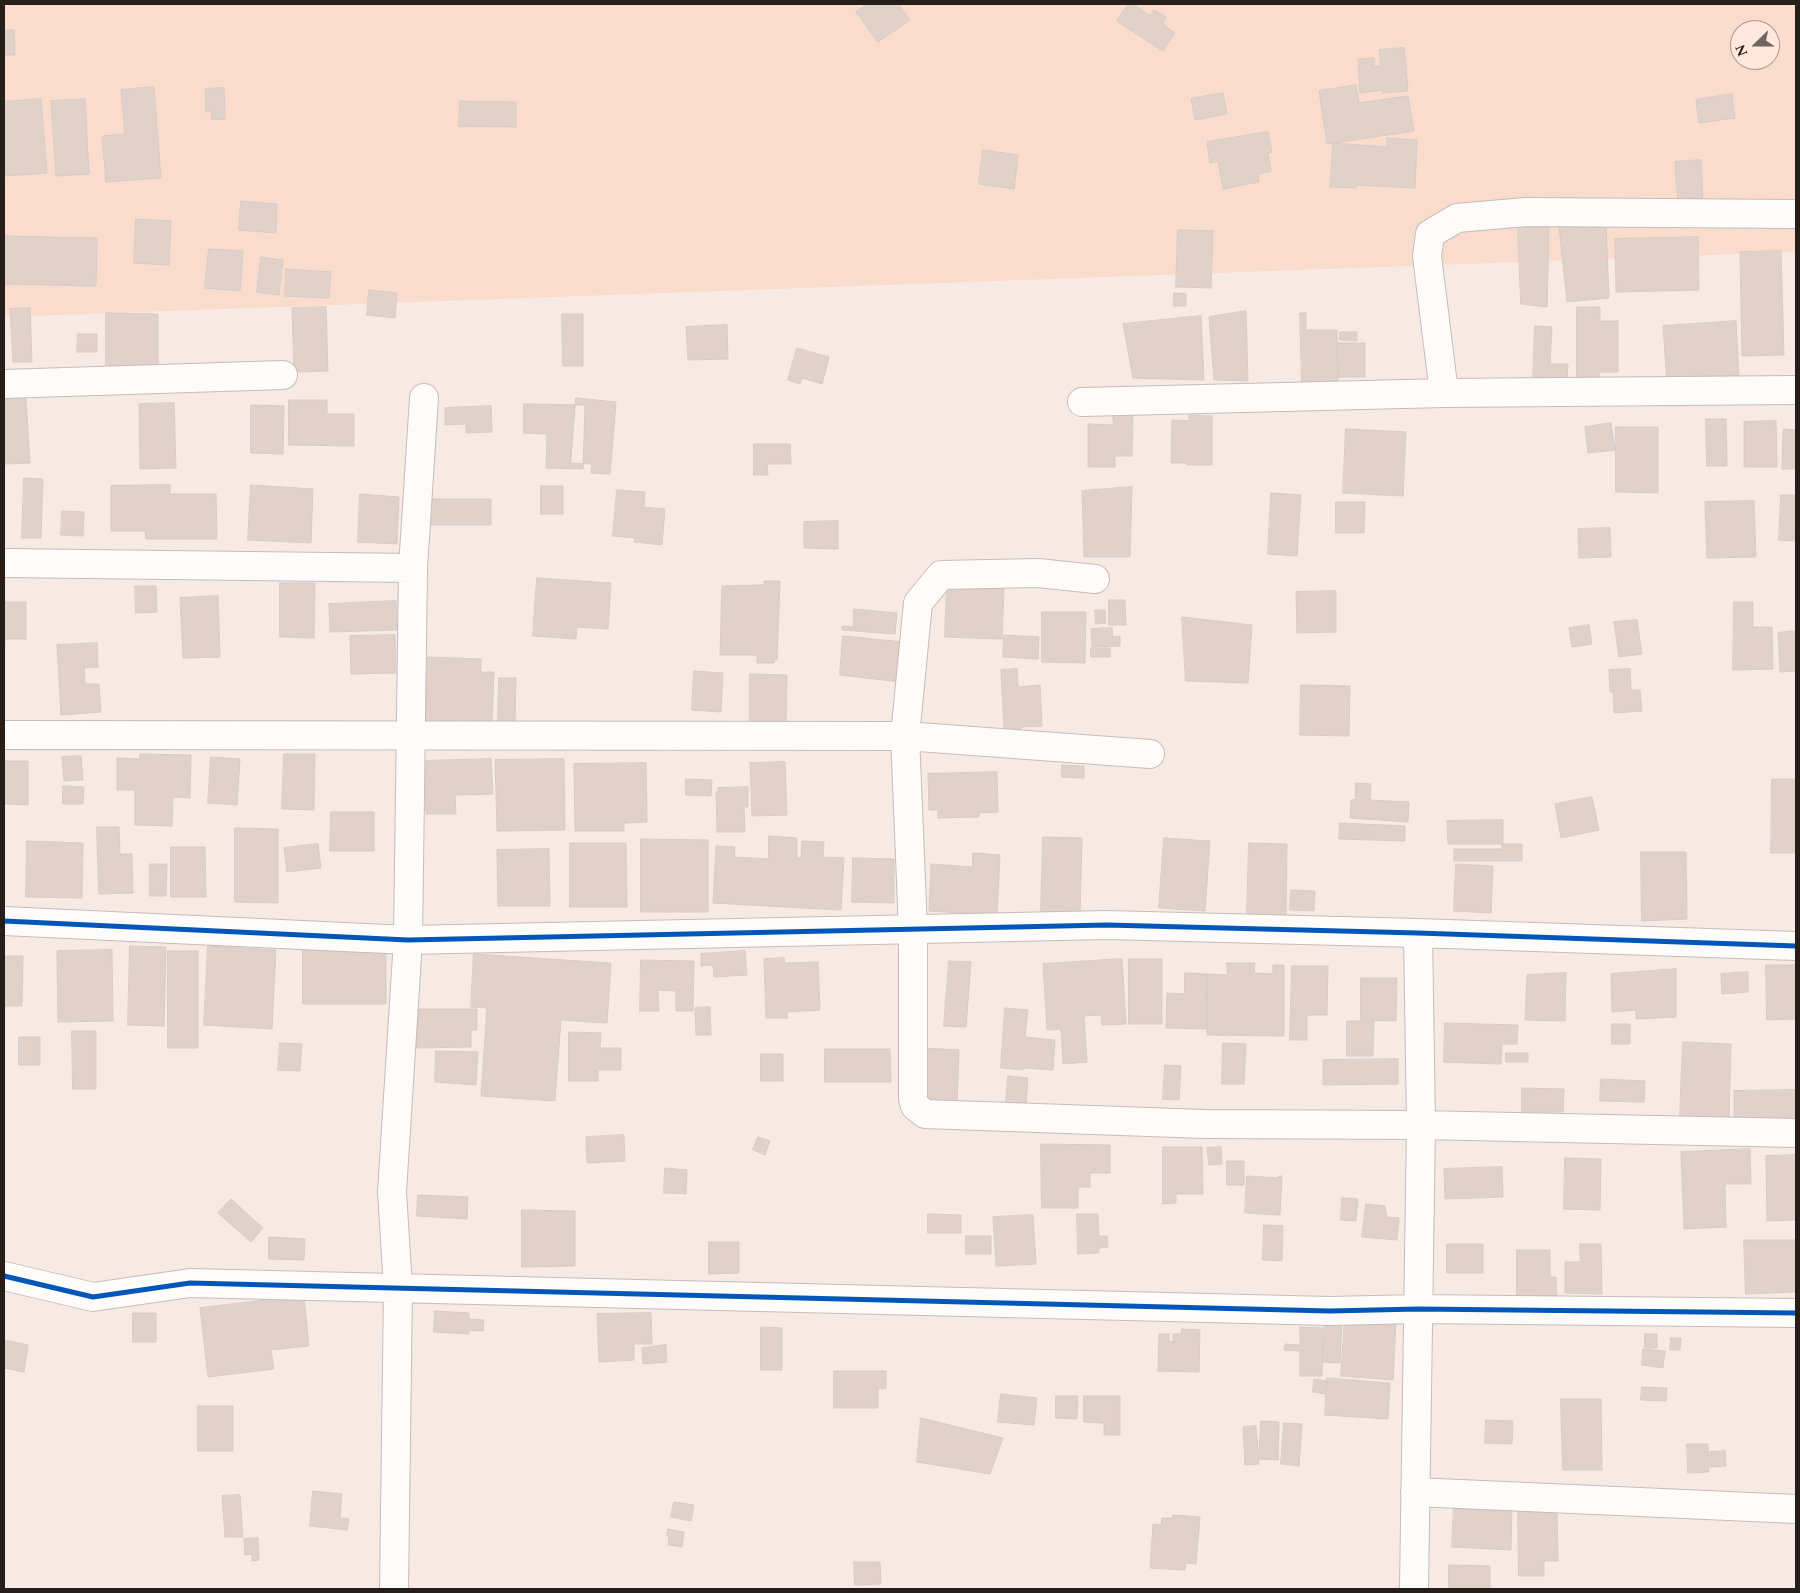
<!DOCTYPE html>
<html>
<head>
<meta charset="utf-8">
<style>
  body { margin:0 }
  #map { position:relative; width:1800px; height:1593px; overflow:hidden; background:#f7eae4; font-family:Spectral,serif }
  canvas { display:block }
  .frame { position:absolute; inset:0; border:5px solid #261e19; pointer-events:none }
  .north { position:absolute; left:1730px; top:20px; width:50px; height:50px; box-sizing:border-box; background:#ffe7dc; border:1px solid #a8978e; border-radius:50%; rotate:248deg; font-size:14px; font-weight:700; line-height:20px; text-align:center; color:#261e19 }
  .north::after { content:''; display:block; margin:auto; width:18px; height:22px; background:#6f6560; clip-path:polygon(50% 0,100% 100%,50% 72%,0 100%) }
</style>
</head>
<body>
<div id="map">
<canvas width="1800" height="1593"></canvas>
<div class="frame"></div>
<div class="north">N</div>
</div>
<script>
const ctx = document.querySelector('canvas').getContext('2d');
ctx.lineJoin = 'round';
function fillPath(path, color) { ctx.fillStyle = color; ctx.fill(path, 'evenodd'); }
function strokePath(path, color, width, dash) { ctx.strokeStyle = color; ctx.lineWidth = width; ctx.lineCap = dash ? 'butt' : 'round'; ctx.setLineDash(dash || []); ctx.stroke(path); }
const green = new Path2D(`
  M4,4h1792v248l-1792,65zM1740,30h30v30h-30z`);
const building = new Path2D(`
  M868,4h30l12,16 -32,22 -22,-30z
  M1128,4h5l17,12 4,-6 12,7 -4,7 13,9 -12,18 -46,-30z
  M4,30h10l1,25h-11z
  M1404,48l4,40 -1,3 -25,2v-3l-22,3 -2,-34 16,-1v9l7,-1 -2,-16z
  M1356,85l3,18 49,-7 6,35 -87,13 -8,-53z
  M154,87l7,91 -55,4 -4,-46 23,-2 -4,-44z
  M224,88l1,31 -13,1 -1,-9 -5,1 -1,-23z
  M1223,93l4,21 -32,6 -4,-21z
  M1732,94l3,24 -36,5 -3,-23z
  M41,99l6,74 -43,3v-74z
  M85,99l4,75 -33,2 -5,-75z
  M460,101l56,1v25l-57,-1z
  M1268,132l4,20 -4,1 3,18 -13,3 1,8 -36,7 -5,-28 -8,2 -3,-21z
  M1387,138l30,2 -2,48 -59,-3v3l-26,-1 3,-44 54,4z
  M983,150l35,5 -4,34 -35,-5z
  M1701,160l2,45 -25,1 -3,-44z
  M241,201l36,3 -1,29 -37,-3z
  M136,219l35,2 -2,44 -35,-2z
  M1606,224l3,74 -42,4 -8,-76z
  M1518,225l31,1 -2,81 -26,-3z
  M1178,230l35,1 -2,57 -35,-1z
  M4,236l93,2 -1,48 -92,-2z
  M1698,237l1,53 -83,2 -1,-53z
  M209,249l34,2 -3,40 -35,-3z
  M1781,251l3,104 -42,1 -2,-104z
  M261,257l22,3 -4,35 -22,-3z
  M286,269l45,3 -2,26 -44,-2z
  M369,290l28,3 -2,25 -28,-3z
  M1174,293l12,1v12h-12z
  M326,307l2,64 -34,1 -2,-64z
  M1577,307h23v14h18v51h-19v8h-22z
  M30,308l2,54h-19l-3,-53z
  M1246,311l2,70 -34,-1 -5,-63z
  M106,313l52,1v53h-52z
  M1300,313h6v17h31l1,54h-36z
  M562,314h21v52h-20z
  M1201,316l3,64 -71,-2 -10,-54z
  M1736,321l3,58 -72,4 -4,-57z
  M727,325l1,34 -40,1 -2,-33z
  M1535,326l17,1 -2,37h18l-1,17h-34z
  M1340,332h17v9l-17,-1z
  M78,334h19v18h-20z
  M1338,343h27v34h-26z
  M797,348l32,9 -7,27 -20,-6 -2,6 -12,-4z
  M576,398l40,4 -6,72 -19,-1 1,-9 -21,-1z
  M26,399l4,64 -26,1v-64z
  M289,400h38v14h27v32l-65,-1z
  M174,403l2,65 -36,1 -1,-65z
  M524,404l61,1 -2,64 -37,-1 1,-34 -23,-1z
  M251,405l33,1 -1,48 -32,-1z
  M491,406l1,26 -26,1v-9l-21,1v-17z
  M1113,413l20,1 -1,42h-17v11h-27v-43l25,1z
  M1189,415l23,1v49h-25v-2h-16l1,-43 17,1z
  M1706,419h20l1,47h-20z
  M1776,421l1,46h-33v-45z
  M1611,423l4,27 -27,3 -3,-26z
  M1616,427h42v66l-42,-1z
  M1346,429l60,3 -3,64 -60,-3z
  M1784,429l12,1v39h-14l1,-37z
  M754,444h36l1,20h-24l1,11h-14z
  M24,478l19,1 -2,59h-19z
  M170,485v9h46l1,45h-71l-1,-8h-34v-45z
  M251,485l62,4 -2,54 -63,-3z
  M541,486h22v28h-22z
  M1132,487l-2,70h-46l-2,-66z
  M617,490l28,2 -1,15 21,2 -3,36 -28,-3 1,-4 -22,-2z
  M1271,493l30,2 -4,61 -29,-2z
  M360,494l39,3 -2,47 -39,-2z
  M1781,495h15l-1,46 -16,-1z
  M433,499h58v26h-59z
  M1754,501l2,56 -49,1 -2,-56z
  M1336,502h29l-1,31h-28z
  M62,511l22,1 -1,24 -22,-1z
  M838,521v28l-34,-1v-26z
  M1610,528l1,29 -32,1 -1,-29z
  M537,578l74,5 -3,46 -31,-2 -1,12 -43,-3z
  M764,581h16l-3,79h-3v3h-17v-8h-37l2,-69 42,-1z
  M280,583h35l-1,55 -34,-1z
  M135,586h21l1,26 -21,1z
  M947,586l57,3 -2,50 -57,-2z
  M1336,591v41l-39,1 -1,-41z
  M218,596l2,61 -37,1 -3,-60z
  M1109,600h16l1,25h-17z
  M396,601l1,29 -67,2 -1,-28z
  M4,602h22v37h-21v7h-1z
  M1734,602h19v25h19l1,42 -40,1z
  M854,609l43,4 -2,21 -53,-4v-4l11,1z
  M1095,610h10l1,13 -10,1z
  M1042,612h44l-1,51 -43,-1z
  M1182,617l70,8 -4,58 -62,-2z
  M1637,620l5,34 -23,3 -5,-35z
  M1589,625l3,19 -20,3 -3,-19z
  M1112,628l1,9 7,-1v10l-28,1 -1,-18z
  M1796,631v40l-16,1 -2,-39z
  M395,635l1,38 -45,1 -1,-38z
  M1004,635l35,2 -1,22 -35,-2z
  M843,636l61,6 -3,40 -61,-7z
  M97,643l1,24 -14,1 1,16h14l2,28 -40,3 -4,-70z
  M1091,648h19v9h-19z
  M428,657l53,2v13h13l-2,52 -66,-2z
  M1017,669l1,18 22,-2 2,41 -21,1v7h-15l-1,-7 -1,1 -3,-58z
  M1630,669l1,21h9l2,21 -28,2 -1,-21h-3l-1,-22z
  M694,671l29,2 -2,39 -29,-2z
  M750,674l37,1 -1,49 -36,-1z
  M499,678h17l-1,45h-17z
  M1301,685l49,1 -1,50 -49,-1z
  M140,754l51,1 -1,43 -17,-1 -1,29 -37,-1v-35h-18v-32l23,1z
  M284,754h31l-1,56 -32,-1z
  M81,756l2,24 -19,1 -2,-24z
  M211,757l29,2 -3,46 -29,-2z
  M491,759l2,35 -38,1 1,19h-30l-2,-53z
  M564,759l1,71 -68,1 -2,-71z
  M4,761h24v44l-24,-1z
  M785,762l2,53 -35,1 -2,-53z
  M646,763l1,59 -23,1v8h-49l-1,-67z
  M1062,765l22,1v12l-22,-1z
  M997,772l1,40 -19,1v4l-41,1v-8h-9l-1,-36z
  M686,779l26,1 -1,16 -25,-1z
  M1772,779h24v74h-25z
  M1356,783l15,1 -1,16 39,2 -1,20 -58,-4 1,-18 4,-1z
  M63,786l21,1 -1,17h-20z
  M748,787v20h-4l1,25h-28l-1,-40h2v-4z
  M1592,797l7,33 -38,8 -6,-34z
  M331,812h43v39h-44z
  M1503,820v24h-55l-1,-23z
  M1340,823l65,3v15l-66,-2z
  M97,827h22l1,27h12l1,39 -34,1z
  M235,828l43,1v74l-43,-1z
  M769,836l28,2v20h4l1,-17 22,1 -1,15 21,1 -3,52 -128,-7 3,-57 19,1 -1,10 34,2z
  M1043,837l39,1 -2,77 -39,-1z
  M1164,838l46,3 -5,70 -46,-3z
  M641,839l67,1v72h-67z
  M27,841l56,2 -1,55 -56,-1z
  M570,843h56l1,64h-57z
  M1249,843l38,1 -1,73 -39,-1z
  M318,844l3,24 -34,4 -3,-24z
  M1502,844h20v17h-68v-12h48z
  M171,847h34l1,50h-35z
  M549,849l1,57h-52l-1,-56z
  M1641,852h45l1,67 -45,2z
  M973,853l27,2 -3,60 -68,-4 2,-47 41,3z
  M853,858l41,1v44l-42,-1z
  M150,864h17l-1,32h-16z
  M1456,864l37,2 -2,47 -37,-2z
  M1291,890l24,1 -1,20 -24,-1z
  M130,946l36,1 -2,79 -36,-1z
  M208,946l68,4 -4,79 -68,-4z
  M112,950l1,71 -55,1 -1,-71z
  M303,950l83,1v53h-83z
  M168,951h30v97h-30z
  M745,951l2,24 -33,2 -1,-12 -12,1v-12z
  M474,954l137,9 -4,60 -46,-3 -6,81 -74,-5 6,-88 -16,-1z
  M4,956h19l-1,50h-18z
  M784,958l1,5 33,-1 2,48 -33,2 1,6h-22l-2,-59z
  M1122,959l4,65 -24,1 -1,-10 -17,1 3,46 -24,2 -2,-35 -14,1 -4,-66z
  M1129,959h33v65h-33z
  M641,960l53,1 -1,50h-17v-20l-18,-1 1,21h-19z
  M949,961l22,1 -5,65 -22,-1z
  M1227,963h28l-1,10 19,1v-9h11v71l-77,-1v-61l20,1z
  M1766,965h30v54l-29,1z
  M1292,966h36l-1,49h-20v25h-17z
  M1676,969v48l-40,2v-9l-24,2 -1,-38z
  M1748,972v20l-26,2 -1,-20z
  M1185,973l22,1 -1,55 -40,-1 1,-35 17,1z
  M1566,973l-1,48 -40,-1 2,-45z
  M1361,978h36l-1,43 -35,-1z
  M710,1007l1,28h-15l-1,-27z
  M1005,1008l23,2 -3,27 30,3 -2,30 -30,-2v2l-22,-2z
  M417,1009h60v21h-6v17l-54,1z
  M1347,1021h27l-1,35h-26z
  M1445,1023l73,2 -1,19h-15l-1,20 -57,-2z
  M1612,1024h18v20h-18z
  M72,1031h24v58h-23z
  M569,1032l32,1 -1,15h21v22h-23v11h-29z
  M19,1037h21v28h-21z
  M1683,1042l48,2 -2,75 -49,-2z
  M280,1043l22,1 -2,27 -22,-1z
  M1223,1043l23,1 -2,40h-22z
  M924,1048l35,2 -2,57 -36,-2z
  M825,1049h65l1,33h-66z
  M436,1051l42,1 -2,33 -41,-3z
  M1506,1053h22v9h-22z
  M761,1054h22v27h-22z
  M1398,1059v25l-75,1v-25z
  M1165,1065l16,1 -2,34 -16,-1z
  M1008,1076l20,2 -2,27 -20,-2z
  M1601,1079l44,2 -1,21 -44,-1z
  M1522,1088l42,1 -1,23h-41z
  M1796,1090v30l-62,1v-30z
  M624,1135l1,26 -38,2 -1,-26z
  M758,1137l12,4 -5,14 -12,-5z
  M1041,1144l69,1v28h-20v14h-12v21h-36z
  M1163,1147h39l1,47h-27v9l-13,1z
  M1221,1147l1,17 -13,1 -2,-17z
  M1750,1149l1,35h-26l1,43 -42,2 -3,-77z
  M1796,1155v65l-29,1 -1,-65z
  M1565,1158l36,1 -1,51 -36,-1z
  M1227,1161h17v24h-17z
  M1502,1167l1,30 -58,2 -1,-30z
  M665,1168l22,2 -1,24 -22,-1z
  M1247,1176l32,2v-2h3l-2,39 -35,-2z
  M418,1195l50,2 -1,22 -50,-3z
  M1342,1198l16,1 -2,22 -15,-1z
  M231,1199l32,29 -12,14 -33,-29z
  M1366,1204l19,2 2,11 12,1 -2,22 -35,-3z
  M522,1210l53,1v55l-53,1z
  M928,1214l33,1v18h-33z
  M1077,1214h21l1,22h8l1,11 -9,1v5l-21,1z
  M1033,1215l3,49 -40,2 -3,-49z
  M1264,1225l19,1 -1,35 -19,-1z
  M966,1236h25v18h-25z
  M269,1237l36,2 -1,21 -35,-1z
  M1744,1240h52v52l-50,2z
  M709,1242h30v31l-30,1z
  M1447,1244h36v29h-36z
  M1580,1244h21l1,50 -37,-1v-31h15z
  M1517,1250h33v27h6l1,19h-40z
  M304,1296l5,50 -38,4 3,19 -66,8 -8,-69z
  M435,1311l34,2v6l15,1 -1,11 -14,-1v4l-35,-2z
  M133,1313h23v29h-23z
  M651,1313l1,31h-18v16l-35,2 -2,-48z
  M1325,1319l17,1 -2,43 -17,-1z
  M1345,1319l51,4 -3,57 -52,-4z
  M761,1327l21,1v42h-21z
  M1300,1327l23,1 -1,48h-22v-25l-16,-1 1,-6 15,1z
  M1182,1329l18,1 -1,42 -41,-1 1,-37h10v7l4,1v-8h8z
  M1645,1334h12v14h-12z
  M1671,1338h10l-1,12h-10z
  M4,1340l24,5 -4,27 -20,-4z
  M666,1345l1,17 -24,2 -1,-16z
  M1643,1349l22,2 -2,17 -21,-3z
  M834,1371h52v18l-8,-1v20h-44z
  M1327,1378l63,5 -2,36 -63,-4z
  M1314,1379l13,2 -1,13 -13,-2z
  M1642,1387l25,1 -1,13 -25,-1z
  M1001,1394l36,4 -3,27 -36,-3z
  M1056,1396h22l-1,23 -21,-1z
  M1084,1396h36v39h-16v-12l-20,-1z
  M1561,1399h40l1,71h-39z
  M198,1406h35v45h-35z
  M921,1418l82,20 -13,36 -73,-12z
  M1486,1420l27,1 -1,23 -27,-1z
  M1261,1421l18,1 -1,38 -19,-1z
  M1284,1423l18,1 -3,42 -18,-2z
  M1256,1426l3,38 -14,1 -2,-38z
  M1687,1444h21l1,28 -21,1z
  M1725,1451l1,15 -16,1v-15z
  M313,1491l29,3 -2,24 9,1 -2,11 -37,-4z
  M240,1495l3,42h-18l-3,-41z
  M674,1502l20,3 -3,16 -20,-4z
  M1454,1505l58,3 -1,42 -59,-3z
  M1518,1507h39l1,54h-14v15h-25z
  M1173,1515l27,2 -4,47 -10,-1 -1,7 -35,-2 3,-44 8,1 1,-7h10z
  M668,1529l16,3 -2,15 -14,-2 1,-9h-2z
  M258,1538l1,22 -7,1v-7l-7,1 -1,-16z
  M854,1562h26l1,22 -26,1z
  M1449,1565l41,1v23h-41z`);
const minor = new Path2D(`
  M4,384l279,-9
  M1444,393l-17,-137 3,-22 27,-16 69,-6 270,2
  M1082,402l362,-9 352,-3
  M4,563l409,5
  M1095,579l-57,-6 -97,2 -23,28 -13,133 8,193v170l2,7 10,8 280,10 216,1 375,8
  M4,735l901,1 245,18
  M4,921l404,19 699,-15 311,8 378,13
  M4,1276l89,21 97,-14 1140,28 88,-2 378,4
  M1415,1492l381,17
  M394,1589l4,-301 -6,-96 16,-252 5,-372 11,-170
  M1414,1589l7,-464 -3,-192`);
const cycleway = new Path2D(`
  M4,921l404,19 699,-15 311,8 378,13
  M4,1276l89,21 97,-14 1140,28 88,-2 378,4`);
fillPath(green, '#fadccd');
fillPath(building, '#e1d1c9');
strokePath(building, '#d6ccc7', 1);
strokePath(minor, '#c7bcb7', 30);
strokePath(minor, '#fefcfb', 28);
strokePath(cycleway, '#0057b8', 5);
</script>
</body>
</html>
